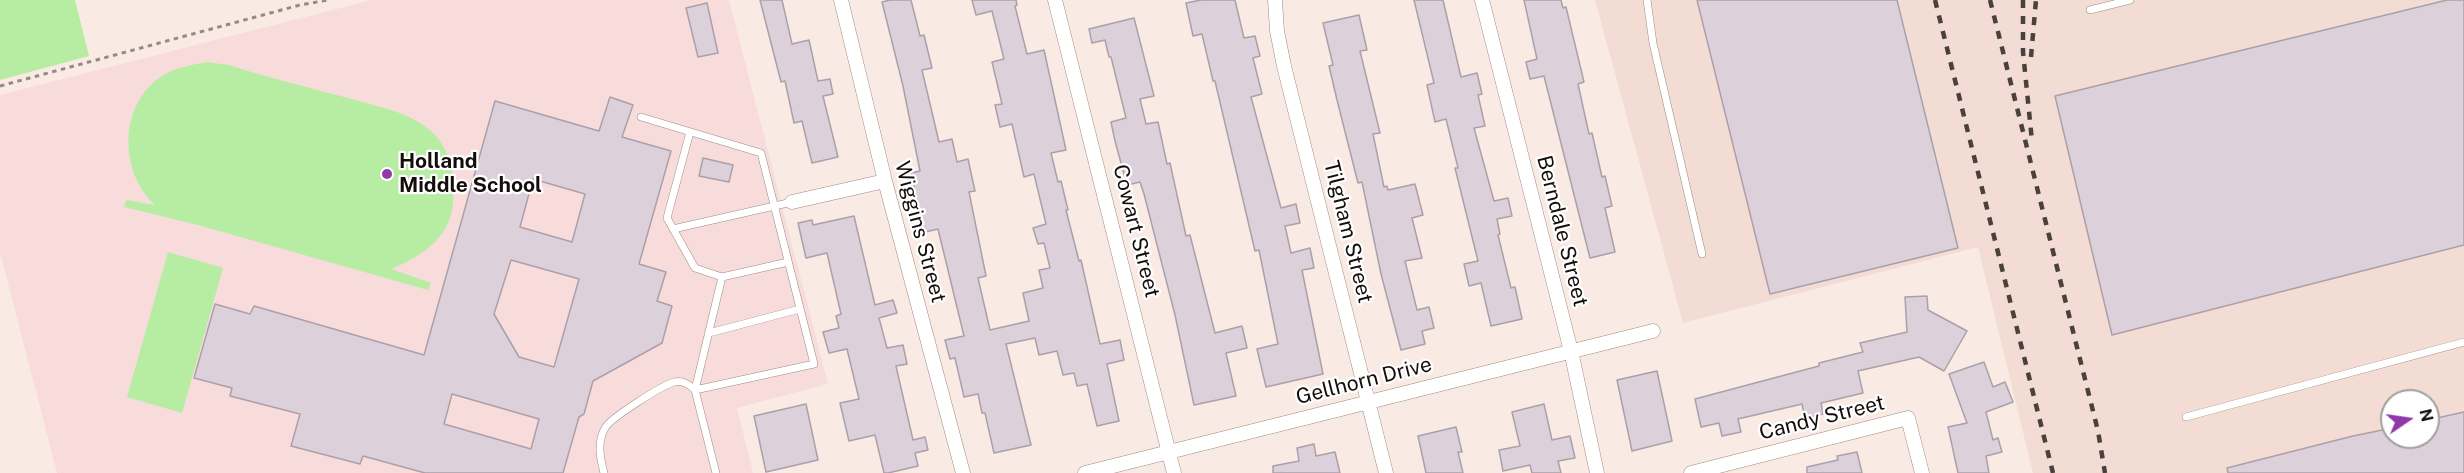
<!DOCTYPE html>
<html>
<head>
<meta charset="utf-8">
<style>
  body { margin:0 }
  #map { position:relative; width:2464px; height:473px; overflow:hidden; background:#faeae4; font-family:"Public Sans",sans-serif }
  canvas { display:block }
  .north { position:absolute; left:2380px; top:389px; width:60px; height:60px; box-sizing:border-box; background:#fff; border:2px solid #a19f9e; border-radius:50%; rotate:77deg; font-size:16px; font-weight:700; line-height:24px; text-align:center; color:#130e0c }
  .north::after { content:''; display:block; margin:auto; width:21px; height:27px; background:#913aa7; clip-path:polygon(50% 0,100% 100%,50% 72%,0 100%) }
</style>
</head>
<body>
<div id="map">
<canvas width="2464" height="473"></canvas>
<div class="north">N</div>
</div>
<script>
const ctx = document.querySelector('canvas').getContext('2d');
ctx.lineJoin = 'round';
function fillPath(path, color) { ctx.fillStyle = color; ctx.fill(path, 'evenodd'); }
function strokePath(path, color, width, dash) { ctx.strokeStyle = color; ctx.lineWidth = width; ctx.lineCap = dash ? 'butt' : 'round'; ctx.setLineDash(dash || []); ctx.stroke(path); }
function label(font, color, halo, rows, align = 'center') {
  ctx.font = font + ' "Public Sans",sans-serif'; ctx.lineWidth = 4.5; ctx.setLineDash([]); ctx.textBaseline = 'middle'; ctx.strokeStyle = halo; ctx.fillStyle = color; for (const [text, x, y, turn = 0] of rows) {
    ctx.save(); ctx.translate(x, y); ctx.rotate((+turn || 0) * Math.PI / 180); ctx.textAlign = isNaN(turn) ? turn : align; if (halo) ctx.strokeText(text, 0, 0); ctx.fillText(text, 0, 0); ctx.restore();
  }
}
const built = new Path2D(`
  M1595,0h869v473h-431l-55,-226 -295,76zM2392,401h36v36h-36z`);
const education = new Path2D(`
  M372,0h357l99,384 -91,24 16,65h-696l-57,-221v-157z`);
const green = new Path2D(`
  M0,0h75l14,56 -89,24z
  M206,62l23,3c40,13 82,23 123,34 26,8 59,13 80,33 20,19 23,46 21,71 -3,36 -33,54 -62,66l40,14 -3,7 -230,-65 -74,-18 2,-7 29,5c-36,-33 -37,-100 7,-129 13,-8 29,-11 44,-14z
  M168,252l55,16 -41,145 -55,-16z`);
const building = new Path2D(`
  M760,0h22l10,44 17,-4 9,41 12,-2 3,15 -10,2 15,61 -26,6 -10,-42 -8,2 -9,-42 -4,1z
  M890,0h21l9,36 4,-1 8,33 -10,2 17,72 13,-3 5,23 11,-3 7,32 -6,1 17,84 -8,2 12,52 39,-9 -6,-28 20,-5 -4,-18 11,-2 -6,-25 -6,1 -5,-16 13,-4 -12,-50 -10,3 -12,-53 -12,3 -5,-22 7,-1 -10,-42 12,-3 -12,-48 -16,4 -4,-15h44l1,5 -2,1 12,48 17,-4 22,100 -15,3 7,29 3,-1 7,29h-2l13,51 2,-1 19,84 20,-4 4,20 -17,4 12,57 -22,5 -10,-42 -10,2 -3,-13 -11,2 -6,-24 -18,4 -4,-17 -29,6 25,101 -37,8 -9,-40h-3l-4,-19 -14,3 -9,-39 -5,1 -5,-19 19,-4 -26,-107 -17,4 -4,-20 3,-1 -9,-39 9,-2 -17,-85 -21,-84z
  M1201,0h34l9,38 11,-2 5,20 -7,2 9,36 -11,3 30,111 15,-4 4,19 -15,3 6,27 19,-5 4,20 -12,2 21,104 -57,13 -9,-38 21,-5 -19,-94 -4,1 -40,-170h-2l-11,-47 -9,2 -7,-33z
  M1414,0h29l18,77 16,-4 5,21 -4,1 7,31 -11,2 20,73 14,-3 4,18 -15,3 3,15 -2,1 13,53 4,-1 7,32 -31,7 -10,-43 -12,3 -5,-22 14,-3 -23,-93h3l-12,-49 -11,3 -8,-37 7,-2z
  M1524,0h37l2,8 3,-1 18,75 -6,2 11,50 3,-1 10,44 3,-1 7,30 -7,2 10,44 -25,6 -46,-182 -14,3 -4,-17 11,-3z
  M1697,0h200l61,248 -188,46z
  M2447,0h17v245l-352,90 -57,-239z
  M707,3l11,50 -20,4 -12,-49z
  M1359,15l8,35 -7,1 20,82 -7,1 11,53 3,-1 1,4 27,-6 8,31 -11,3 10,40 -17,3 12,49 12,-3 5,21 -12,3 3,13 -24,6 -20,-76 -19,-92 -4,1 -21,-83 -8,-34 4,-1 -10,-42z
  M1134,18l20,78 -14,3 6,25 12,-2 9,42 3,-1 16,73 4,-1 25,98 27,-7 5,22 -21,5 10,43 -42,9 -19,-90 -31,-121 -4,-12 -13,3 -12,-44 -4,-19 15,-4 -15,-61h-2l-4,-17 -13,3 -3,-14z
  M610,97l23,8 -11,32 49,14 -32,113 27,8 -9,29 15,5 -10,37 -69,38 -9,33 -5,3 -16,56h-138l-62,-17 -3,8 -69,-18 9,-32 -70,-18 2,-8 -38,-10 21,-74 35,10 4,-8 170,49 71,-254 104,30zM533,179l52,15 -13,48 -52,-15zM511,260l68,19 -25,88 -35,-10 -25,-43zM452,394l87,25 -8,30 -87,-25z
  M703,158l30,7 -4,17 -30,-6z
  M854,216l21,89 18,-5 4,13 -18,5 8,30 16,-3 4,19 -11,2 17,74 12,-3 3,13 -13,3 3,13 -30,7h-4l-9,-38 -26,6 -9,-38 19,-4 -12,-50 -18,4 -6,-21 16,-4 -3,-12 5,-2 -14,-61 -21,5 -8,-35 14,-3 1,5z
  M1927,296l1,14 39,21 -23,40 -25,-14 -61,14 5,22 -42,10 2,11 -18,4 -3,-14 -64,15 3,13 -19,4 -3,-13 -18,4 -6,-28 124,-33v-3l44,-11 -3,-9 47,-11 -2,-35z
  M1984,362l9,25 12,-5 8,20 -27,10 7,28 5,-2 4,14 -16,4 3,17h-31l-10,-46 19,-4 -18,-49z
  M1657,371l15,70 -40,10 -15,-71z
  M806,404l12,56 -52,12 -12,-56z
  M1544,404l8,36 18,-4 5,22 -17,3 3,12h-29l-2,-8 -27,6 -4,-21 21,-4 -8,-34z
  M2464,412v61h-236l-1,-5 126,-32 39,-8v9h36v-17z
  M1456,427l6,25h-4l5,21h-37l-8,-37z
  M1314,444l2,12 19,-4 5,21h-67v-7l26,-5 -2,-13z
  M1857,452l5,21h-55v-6l31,-7 -1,-4z`);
const path = new Path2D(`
  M0,86l300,-81 28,-5`);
const service = new Path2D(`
  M1647,0l6,43 49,211
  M2090,10l40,-10
  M641,117l120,36 53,211 -119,26 27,-113
  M690,132l-23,86 28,50 27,9 66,-15
  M673,229l119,-27
  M709,333l91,-24
  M2186,417l278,-75
  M604,473c-4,-15 -7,-31 1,-45 5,-10 58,-43 69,-46 8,-2 16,3 21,8l21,83`);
const minor = new Path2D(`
  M841,0l44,181 78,292
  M1055,0l119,473
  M1275,0l2,31 7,35 102,407
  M1482,0l89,351 26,122
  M792,202l93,-21
  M1085,473l568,-142
  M1691,473l217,-55 14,55`);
const rail = new Path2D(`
  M1935,0l118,473
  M1990,0l108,431 7,42
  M2023,0v52l9,89
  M2031,57l5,-57`);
const markers = [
  [387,174,6,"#913aa7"]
];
const poiNames = [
  ["Holland",399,162],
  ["Middle School",399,186]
];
const streetNames = [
  ["Cowart Street",1136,231,76],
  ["Berndale Street",1562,231,76],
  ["Wiggins Street",920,232,75],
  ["Tilgham Street",1348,232,76],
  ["Gellhorn Drive",1364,381,-14],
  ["Candy Street",1822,418,-14]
];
fillPath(built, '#f3dcd3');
fillPath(education, '#f7dcdb');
fillPath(green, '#b7eca3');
fillPath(building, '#dcd0da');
strokePath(building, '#aba0aa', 1.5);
strokePath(service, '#9b8d87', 8);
strokePath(minor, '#9b8d87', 15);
strokePath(path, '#968a86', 3, [4.5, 4.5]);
strokePath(service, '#fff', 7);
strokePath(minor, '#fff', 14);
strokePath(rail, '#49413e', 4.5, [8, 8]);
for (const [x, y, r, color] of markers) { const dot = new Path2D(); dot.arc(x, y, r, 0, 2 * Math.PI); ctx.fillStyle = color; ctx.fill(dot); strokePath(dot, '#fff', 2); }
label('bold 21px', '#130e0c', '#fff', poiNames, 'left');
label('21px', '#130e0c', '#fff', streetNames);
</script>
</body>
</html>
